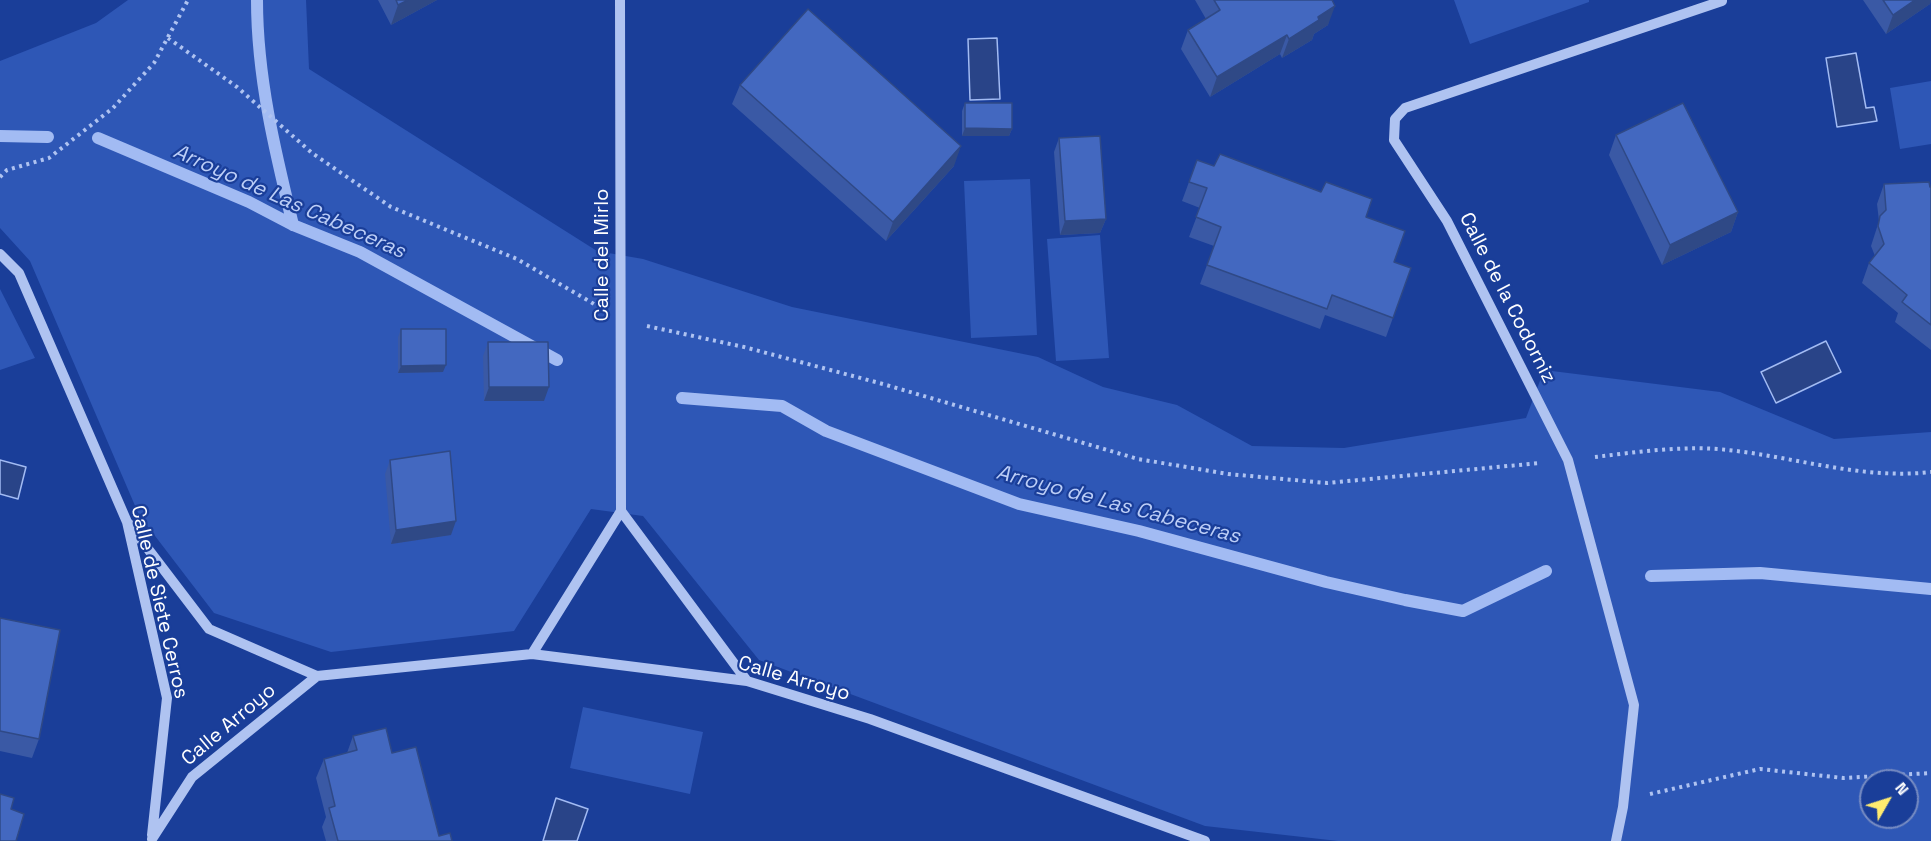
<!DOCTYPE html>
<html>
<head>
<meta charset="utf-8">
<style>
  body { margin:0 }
  #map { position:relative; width:1931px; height:841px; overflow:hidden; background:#1a3e99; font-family:"Space Grotesk",sans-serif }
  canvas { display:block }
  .north { position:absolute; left:1859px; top:769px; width:60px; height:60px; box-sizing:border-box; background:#1a3e99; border:2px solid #768bc2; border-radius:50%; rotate:51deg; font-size:16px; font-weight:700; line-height:24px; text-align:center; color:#fff }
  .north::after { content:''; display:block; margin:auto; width:21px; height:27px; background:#ffeb6f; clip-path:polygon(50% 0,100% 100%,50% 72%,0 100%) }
</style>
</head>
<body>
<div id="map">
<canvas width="1931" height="841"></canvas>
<div class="north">N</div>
</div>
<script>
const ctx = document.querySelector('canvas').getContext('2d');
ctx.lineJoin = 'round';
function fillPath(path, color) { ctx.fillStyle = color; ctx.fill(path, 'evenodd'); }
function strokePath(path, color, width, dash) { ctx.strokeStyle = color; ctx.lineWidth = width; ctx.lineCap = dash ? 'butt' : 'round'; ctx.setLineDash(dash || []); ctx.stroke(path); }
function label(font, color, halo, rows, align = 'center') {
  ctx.font = font + ' "Space Grotesk",sans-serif'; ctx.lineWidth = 4.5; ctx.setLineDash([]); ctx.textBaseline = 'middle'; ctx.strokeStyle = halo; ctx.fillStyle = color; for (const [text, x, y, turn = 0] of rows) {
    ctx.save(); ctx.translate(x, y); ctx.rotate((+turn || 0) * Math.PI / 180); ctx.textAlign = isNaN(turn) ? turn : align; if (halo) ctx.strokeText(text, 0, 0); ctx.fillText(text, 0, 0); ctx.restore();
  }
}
const green = new Path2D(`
  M128,0h178l3,69 288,182 46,8 149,48 246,50 65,30 74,18 75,41 92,2 182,-30 18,-48 176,22 114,47 97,-7v409h-593l-133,-15 -446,-166 -116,-144 -52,-7 -77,122 -183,21 -117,-39 -75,-98 -109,-254 -30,-33v-167l96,-38zM1871,781h36v36h-36z
  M1454,0h135v2l-119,42z
  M1931,81v63l-31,5 -10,-61z
  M1030,179l7,156 -66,3 -7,-157z
  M1100,235l9,123 -53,3 -9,-122z
  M0,289l35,69 -35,12z
  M583,707l120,25 -13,62 -120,-26z`);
const water = new Path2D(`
  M997,38l3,61 -30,1 -2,-61z
  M1856,53l10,55 8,-1 3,14 -40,6 -11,-69z
  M1826,341l15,31 -65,31 -15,-31z
  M0,460l26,7 -8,32 -18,-5z
  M556,798l32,11 -11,32h-34z`);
const stream = new Path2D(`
  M257,0c0,77 18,151 36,225
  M0,136l48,1
  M98,138l151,64 44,23 67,27 197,108
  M682,398l100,8 44,25 193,73 120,27 187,51 79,18 58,11 83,-40
  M1651,576l109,-3 171,16`);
const path = new Path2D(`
  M168,38l69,49 75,66 79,54 126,52 77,45
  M0,177l7,-7 42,-12 64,-50 41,-45 34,-63
  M647,326l97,21 139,37 255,75 90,15 99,9 213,-20
  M1595,457c42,-5 91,-12 133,-7 67,7 135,30 203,22
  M1650,794l110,-25 83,9 88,-5`);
const minor = new Path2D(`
  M0,254l19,19 108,249 40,176 -15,137
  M621,511l126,170
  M129,524l80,105 108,47
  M532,654l89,-143 -1,-511
  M152,839l40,-62 125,-101 215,-22 215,27 123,38 335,122
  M1616,841l7,-34 11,-102 -66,-245 -121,-239 -53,-81 1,-21 10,-11 317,-107`);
const wall = new Path2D(`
  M378,0h59l-46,25z
  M1195,0h137l-4,25 -14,9 -2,6 -30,18 -2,-4 -70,43 -29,-48 7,-19 18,-11z
  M1863,0h68l-1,4 -44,30z
  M740,85l214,81 -68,75 -154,-137z
  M965,103l47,26 -3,7h-47v-25z
  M1616,135l122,77 -7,20 -69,33 -53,-110z
  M1059,138l47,81 -6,14 -40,2 -6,-83z
  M1197,160l169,57 28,45 17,6 -25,69 -61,-22 -5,14 -120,-45 14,-38 -25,-9 11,-29 -18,-7z
  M1884,184l47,3v163l-36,-28 3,-9 -36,-30 7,-20 6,-7 -4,-10 8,-25 -2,-17z
  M401,329l42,43 -45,1v-36z
  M488,342l56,59h-60l-1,-45z
  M390,460l61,75 -60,9 -6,-70z
  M0,618l39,121 -7,19 -32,-7z
  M353,736l39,17 47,83 13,5h-126l-4,-14 4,-10 -10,-39 8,-19 23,-6z`);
const shadedWall = new Path2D(`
  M408,0h29l-46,25 7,-20z
  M1915,0h16l-1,4 -44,30 7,-19z
  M1335,6l-7,19 -14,9 -2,6 -30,18 7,-19 29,-22z
  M1287,35l-7,19 -70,43 7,-20z
  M965,128l47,1 -3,7h-47z
  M961,146l-7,20 -68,75 7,-19z
  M1738,212l-7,20 -69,33 8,-20z
  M1106,219l-6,14 -40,2 5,-14z
  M446,365l-3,7 -45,1 3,-7z
  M489,387h60l-5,14h-60z
  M456,521l-5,14 -60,9 5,-14z`);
const building = new Path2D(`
  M396,0h12l-10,5z
  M1214,0h118l3,6 -17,11 1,3 -30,19 -2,-4 -70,42 -29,-47 32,-20z
  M1883,0h32l-22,15z
  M808,9l153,137 -68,76 -153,-137z
  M965,103h47v26l-47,-1z
  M1683,103l55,109 -68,33 -54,-110z
  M1100,136l6,83 -41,2 -6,-83z
  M1220,154l101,38 5,-10 46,17 -6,18 39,14 -11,31 17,6 -18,50 -61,-23 -5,14 -120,-44 14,-38 -25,-10 11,-29 -18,-6 8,-22 17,6z
  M1929,182l1,5h1v138l-29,-23 5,-7 -38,-32 15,-19 -6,-18 2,-10 6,-6 -2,-26z
  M401,329h45v36l-45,1z
  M488,342h60l1,45h-60z
  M450,451l6,70 -60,9 -6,-70z
  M0,618l60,12 -21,109 -39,-8z
  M386,728l6,25 24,-6 23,89 11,-3 2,8h-114l-9,-33 6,-2 -11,-47 33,-9 -4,-14z
  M0,794l14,4 -3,11 13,5 -8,27h-16z`);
const streetNames = [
  ["Calle del Mirlo",603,255,-90],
  ["Calle de la Codorniz",1507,298,63],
  ["Calle de Siete Cerros",159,602,77],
  ["Calle Arroyo",794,679,16],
  ["Calle Arroyo",229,725,-40]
];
const waterNames = [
  ["Arroyo de Las Cabeceras",289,202,24],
  ["Arroyo de Las Cabeceras",1118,505,15]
];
fillPath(green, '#2e57b6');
fillPath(water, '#294488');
strokePath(water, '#a2bbf3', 1.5);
strokePath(stream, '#a2bbf3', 12);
strokePath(path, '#afc3f1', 4, [3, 4.5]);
strokePath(minor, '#afc3f1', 10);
fillPath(wall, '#3a59a5');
fillPath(shadedWall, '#2f4986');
fillPath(building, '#4368c0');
strokePath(building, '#2f4986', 1.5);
label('20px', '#fff', '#1a3e99', streetNames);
label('italic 21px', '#bccef7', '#1a3e99', waterNames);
</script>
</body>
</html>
